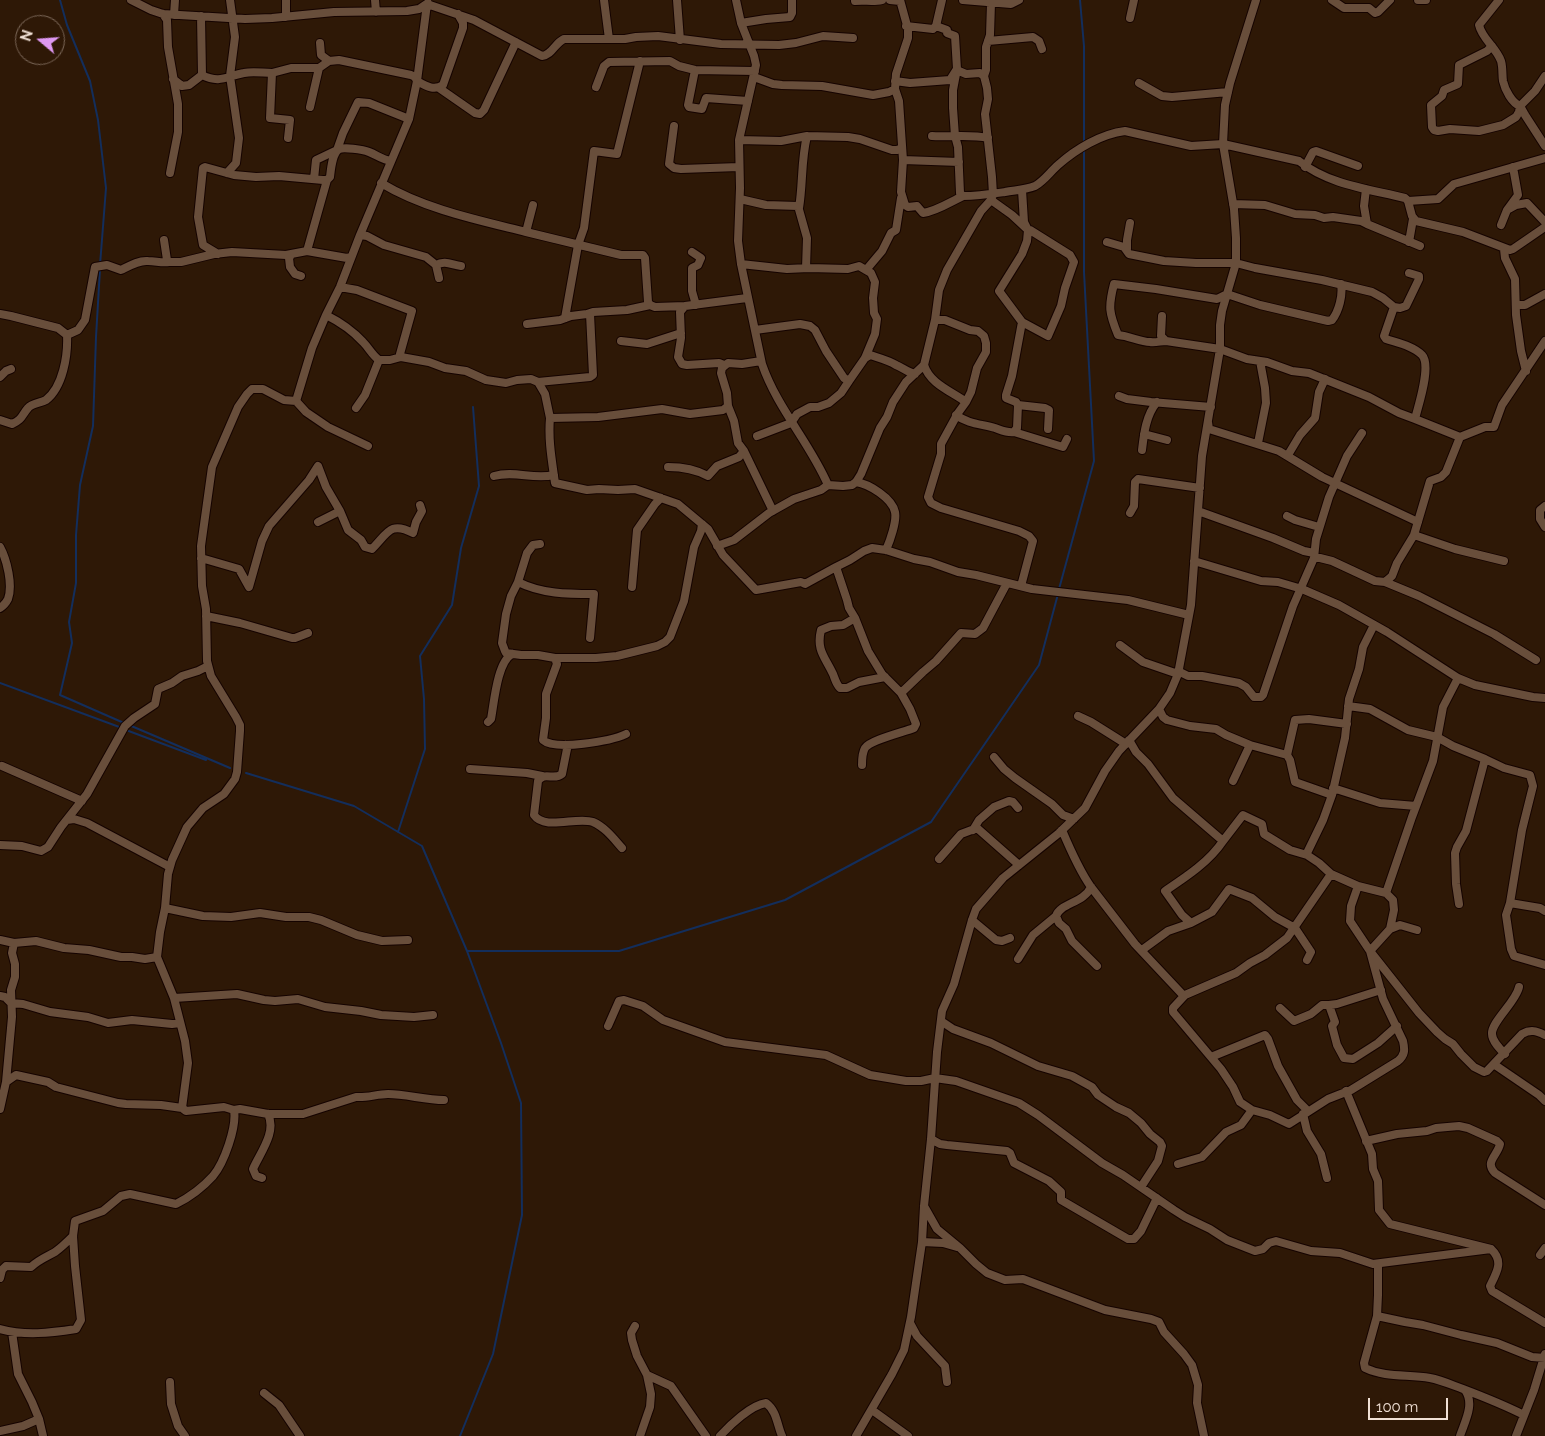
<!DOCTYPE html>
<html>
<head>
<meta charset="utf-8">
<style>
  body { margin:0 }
  #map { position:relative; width:1545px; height:1436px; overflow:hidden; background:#2e1806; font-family:Raleway,sans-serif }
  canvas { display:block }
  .north { position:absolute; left:15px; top:15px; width:50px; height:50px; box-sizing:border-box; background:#2e1806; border:1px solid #7c6859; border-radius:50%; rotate:288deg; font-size:14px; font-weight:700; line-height:20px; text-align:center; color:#f0e0d5 }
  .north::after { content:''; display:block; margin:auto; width:18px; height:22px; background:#de98f2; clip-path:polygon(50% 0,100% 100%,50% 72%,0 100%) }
  .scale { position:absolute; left:1368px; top:1398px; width:80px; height:22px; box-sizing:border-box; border:2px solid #f0e0d5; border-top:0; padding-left:6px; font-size:15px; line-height:18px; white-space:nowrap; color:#f0e0d5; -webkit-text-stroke:4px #2e1806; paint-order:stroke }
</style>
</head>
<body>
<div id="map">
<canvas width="1545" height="1436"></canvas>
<div class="north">N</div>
<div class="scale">100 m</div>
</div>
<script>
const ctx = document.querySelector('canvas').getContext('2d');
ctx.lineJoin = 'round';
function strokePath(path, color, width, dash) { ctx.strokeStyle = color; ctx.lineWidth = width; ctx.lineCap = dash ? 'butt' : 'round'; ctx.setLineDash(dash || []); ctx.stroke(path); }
const stream = new Path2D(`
  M60,0l7,25 23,56 8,39 8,68 -6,77
  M1080,0l4,46v98
  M100,269l-4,68 -3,89 -13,59 -4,50v48l-7,39 3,21 -12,52 64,28
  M1059,589l35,-128 -10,-189v-123
  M0,683l122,45
  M129,725l101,43
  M126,730l80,30
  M246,773l108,33 68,40 45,105 34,92 20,60 1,112 -29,139 -33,82
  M398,832l27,-83 -1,-50 -4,-43 32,-51 9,-57 18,-62 -6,-79
  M467,951h152l166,-51 146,-78 108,-157 19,-71`);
const minor = new Path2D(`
  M131,0l20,10 12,4 82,5 27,-1 62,-6 73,-1 12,-2 9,-6
  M286,0v17
  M375,0l1,12
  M604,0l5,39
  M677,0l3,40
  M736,0l5,23 13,33 2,9 -17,75 1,48 -2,53 3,23 21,100c15,44 48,79 66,121
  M890,0l10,1
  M900,0l8,29v9l-12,36 -1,15 4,12 4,59 -2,32 4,13 3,2 9,-1 6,7c14,-2 27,-11 40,-17
  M963,0l48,4 8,-4
  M1332,0l12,8h25l6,5 3,-1 12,-12
  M1418,0h8
  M1499,0l-20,25c3,14 17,22 22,36 2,7 1,14 2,20 2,9 9,22 17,25l15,-15 10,-15
  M855,1c9,-1 19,1 27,-1
  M163,14l4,6 1,27 10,57v28l-8,41
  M174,15l1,-15
  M1130,18l4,-18
  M741,23l25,-4 24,-2 2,-4v-13
  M906,26l27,3 3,-3 6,-26
  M936,26l11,4v3l8,3 2,33 2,2 7,3 14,-1 4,3 3,12 1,11 -3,15 7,63 1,18 -2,5 -10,11 -34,59 -8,20 -4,30 -11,45c6,19 27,26 42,37l-8,11 -17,31v10l-13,43 3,6 10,5 78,23 10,5 4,5 -12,45
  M988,41l45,-4 6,4 3,8
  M320,43l1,12 8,6
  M1492,46l-5,5 -28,14 -1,19 -14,6 -2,6 -11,9 1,22 2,3 4,1 12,-2 29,2 24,-6 13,-8 3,-5 1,-6 5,9 20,31
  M695,70l-7,35 1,2 13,2 4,-11 42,3
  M202,75c18,9 25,1 42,-2 9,-2 19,0 28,0
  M984,76l2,-6v-23l4,-12 1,-32
  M754,77l19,7 9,1 40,1 51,9 16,-3 6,-3
  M173,79l9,7 7,-1 13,-10 -1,-59
  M895,81l15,2 40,-3 7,-11 -4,21v18l2,28 3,11 2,46 3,3c15,0 28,-2 42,-4 10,-2 20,-2 30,-6 9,-5 15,-14 23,-21 18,-16 43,-31 67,-34l66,15 32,-2 76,17c30,24 70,28 106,37l3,3 30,-2 16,-15 91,-26
  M1139,83l23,13 10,1 56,-5
  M596,87l8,-21 5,-4 61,-1 9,5 16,4 60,1
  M439,88l36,25 5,1 4,-4 32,-68
  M310,107l9,-39 10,-7 10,-1 72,15 4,2 2,4c9,5 17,10 26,4l20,-57v-5l-5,-9
  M674,126l-5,38 5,4 7,1 58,-2
  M932,136c17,1 40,-2 56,2
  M288,138l2,-18 -20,-2 2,-45 19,-5h28
  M739,140l42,1 26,-5 41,1 12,2 32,11h5l5,-2
  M903,160l56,2
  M1305,167l8,-15 3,-1 42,15
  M1513,167l5,28 -11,15 9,-5 11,-2 18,19
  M227,173l9,-10 3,-25 -9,-62 5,-39 -5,-37
  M314,179l2,-19 21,-10 6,-17 15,-31 11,1 40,16
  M381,183c43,26 97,37 145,49
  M1022,190l2,32 4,8 -1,11 -5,13 -23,37 23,31 26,14 13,-30 4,-18 9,-26 -4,-7 -40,-25h-2
  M740,199l26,6 32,1 9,32 -1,30
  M991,200l21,15 14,13
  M1408,201l4,15 4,5 47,11 47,18 3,-1 32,-22
  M1233,204l32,1 30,9 20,1 9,3 9,-1 28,4 6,3 -3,-18 2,-17
  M533,205l-7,27 95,23h22l2,3 3,44 2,3
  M799,208c4,-24 2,-48 8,-72
  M1367,224l53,22
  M1501,225l6,-15
  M360,235l49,-116 8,-38 10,-77 47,16 68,36c10,-1 13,-13 22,-17h61l11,-2 22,-1 63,8 58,1 17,-2 27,-7 30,2
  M164,240l3,20 2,2h12l33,-8 18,-2 54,3 21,-4 40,7 4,-1
  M1107,242l17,5 5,7 35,7 32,2h40l19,5 67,12 50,12 11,6 11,9 6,1 6,-2 13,-27v-3l-10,-3
  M1409,242l4,-23
  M1127,249v-9l3,-17
  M1504,249l1,9 10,21 1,36 5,36 5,20
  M307,251l20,-71
  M692,252l9,6 -3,7 -6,3v23l4,14
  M218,254l-15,-9 -5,-28 5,-49 2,-1 29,8 22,2 23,-1 44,4h4l3,-3c1,-8 2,-22 8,-27 4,-4 26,0 31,2 8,3 13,8 22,9
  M291,255l-2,3 1,9 5,7 6,2
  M741,264l46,5 22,-1 39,1 11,-3 12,7 4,9 -2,16 1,15 3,6 -2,15 -10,24 -16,23
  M436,265c9,-5 16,0 25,1
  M866,270l16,-19 9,-18 5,-3 5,-32
  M340,287l17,3 55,21 -12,43 1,3
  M1516,305h9l20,-11
  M0,314l11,2 47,12 9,7c1,20 -4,52 -21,65 -5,3 -14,3 -18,8 -7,8 -5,11 -16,16l-12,-4
  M326,315c14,7 26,15 37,27 6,6 9,13 16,18h11l11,-3 28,5 16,6 21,3 20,9 20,3 11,-3 14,-1 7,3 7,12 5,24 48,-1 64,-8 28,5 33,-4 5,-4
  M1162,316l-1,20 5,5 54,8 27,10 20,3 25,9 17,2 60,24 30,16 16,6c3,-13 17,-53 7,-64 -9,-9 -24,-12 -36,-16l-2,-3 10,-29
  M565,318l13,-73 6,-17 10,-77 23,3 23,-93
  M935,320h10l25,10 8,1 6,5 2,7v9l-9,16 -6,24 -5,10
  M1022,322l-10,54 -6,19v3l10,4 2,3 27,3 4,2 -1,19
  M527,324l33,-4 11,-4 16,-2 6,-2 34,-2 23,-5 5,2 30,-1
  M755,330l45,-6 10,2 5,4 11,21 18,27 5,3 -8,12 -12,10 -11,4h-8l-13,7 -6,9 -34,13
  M67,335l11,-5 7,-10 10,-53 12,-2 14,5c8,-4 18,-10 27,-9 8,0 13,2 21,1
  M621,341l26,3 34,-11
  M1166,341c-5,0 -11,2 -16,1 -10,0 -20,-6 -32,-7 -9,-22 -10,-28 -4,-51l42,5 61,10 10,-5 33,11 68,16 4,-1c7,-9 11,-25 9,-36
  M865,358l5,-3c9,3 18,5 26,10 7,3 12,7 19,9
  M761,361l-19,3 -14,-1 -6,5 -1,5 6,20 1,13 6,15 4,22 6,8 29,60
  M724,365l-5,-2 -32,2 -5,-1 -4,-7 3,-19 -1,-26 5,-6 62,-8
  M0,377l6,-6 5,-2
  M538,382l52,-5 3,-2 -3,-61
  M1119,396l8,3 24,3 60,5
  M296,401l16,-53 14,-33 14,-28 20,-52 7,1 17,9 42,12 10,8 3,13
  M356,408l9,-13 14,-35
  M956,415c12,9 25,9 39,13 6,2 12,5 19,4l49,15 4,-8
  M550,418c-2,22 2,43 5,65l32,7 12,-1 19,1 17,-1 43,15 30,25 15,26 33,35 45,-8 4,2 31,-17
  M1415,419l45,18 25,-10h9l8,-22 43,-64
  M1208,422l1,7 70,22 43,26 96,45
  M1014,432l3,-4 1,-23
  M1144,434l23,6
  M1258,443l8,-40 -1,-15 -5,-27
  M1142,450c2,-17 4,-35 15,-48
  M1288,455l12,-20 15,-17 4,-26 6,-13
  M668,467c15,0 27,2 40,9l9,-10 22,-9 5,-6
  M494,476c21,-6 39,4 60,-1
  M856,482c13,2 36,16 39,30 2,9 -5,29 -9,38
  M1545,506l-5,4v9l5,8
  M1198,511l75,27 31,13 10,2
  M1130,513l4,-7 1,-24 3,-3 62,9
  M1287,516l8,4 24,7
  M318,522l22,-11
  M1414,535l41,14 49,12
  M540,544l-7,1 -6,8 -9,29 -7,14 -5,18 -4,29 3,8 1,2 15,2h17l17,3h41l21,-2 40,-10 8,-4 5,-5 14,-36 10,-54 7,-16 1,-7
  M717,546l17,-6 35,-27 25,-14 27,-9 7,-5 15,1 9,-1 4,-3 5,-8 19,-46 7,-11 6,-15 13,-20 18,-17
  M0,547c7,13 13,38 8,52 -2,4 -5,7 -8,9
  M201,558l38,11 10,18 13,-46 7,-15 40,-46 9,-14 8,21 14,24 8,19 13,10 4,7 7,2c16,-16 18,-28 41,-16l3,-11 6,-11 -2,-6
  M1314,558h6l12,3 43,20 10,1 34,14 75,38 42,26
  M1194,561l67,20 17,1 24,7 37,16 48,27 71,46 17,7 58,12 12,1
  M518,582c24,12 49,12 76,12l-4,44
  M1385,582l7,-6 5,-13 17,-28 16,-54 11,-4 5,-5 14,-35
  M632,587l5,-57 18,-26 6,-6
  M206,616l34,7 52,15h3l13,-5
  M855,618l-12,7 -12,1 -10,4c-5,20 4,27 12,44 2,5 3,10 7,14h7l12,-6 26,-5
  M1120,645l23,17 35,12
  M555,658l2,6 -11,30v24l-3,22c12,11 68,1 83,-6
  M1178,671l10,5h14l37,7 7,4 8,10h7l2,-2 30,-89 21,-48 2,-19 13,-42 18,-41 15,-23
  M1458,678l-15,29 -10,54 -21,56 -26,76 -28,-7 -7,20 -1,15 20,30 49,62 18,19 8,7 8,5 8,10 13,13 10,5 3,-1 35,-37c9,-5 14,-3 23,1
  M901,693l22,-21 13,-11 25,-28 14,1 8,-6 24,-45
  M1348,706l22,3 38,21 29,7 16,9 32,13 -19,72 -9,16 -2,6 1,31 3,20
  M1159,709l4,8 4,3 23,6 26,3 10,6 24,10 -17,36
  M1078,716l13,6 35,22
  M488,722l3,-3c3,-15 6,-57 21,-65
  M1129,740l7,12 12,12 25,34 50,43 20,-26 19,9 2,10 26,16 17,5
  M565,745l2,4 -5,25c-8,7 -18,-3 -24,7l-4,34c11,16 43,1 59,7 12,5 21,17 29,26
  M1250,745l37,10 8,-35 14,-1 38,5
  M1287,755l3,5 5,22 37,13
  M994,757l10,12 11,9 37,26 11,11 11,4
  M1485,759l19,9 26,7 3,11 -11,44 -12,73 30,5 5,3
  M862,765c0,-5 0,-12 3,-17 5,-8 39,-16 49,-20l2,-4 -6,-15 -9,-16 -19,-19 -14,-23 -13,-33 -6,-10 -2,-8 -11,-33 14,-7 14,-9 8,-3 14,2 28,9 16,3 28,10 18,3 56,14 96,11 61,15
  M2,766l80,35
  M470,769l57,4 15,3
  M1333,788l47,15 36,3
  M67,820l7,-1 13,4 83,44
  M973,830l6,-10 15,-13 15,-6 4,1 5,6
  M1062,830c8,19 17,40 29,57l44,57 47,50 3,1
  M1223,841c-14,21 -37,36 -58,50l17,24 9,8 21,-11 17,-23 23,9 23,19 20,11 16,24 -4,8
  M0,845l22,1 19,5 7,-4 13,-20 26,-33 38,-68 9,-8 21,-14 3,-15 14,-6 10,-7 16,-5 10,-5
  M939,859l22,-25 16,-6 42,37
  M1331,874l27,12
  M1091,887c-7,16 -31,16 -35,29l3,7 7,6 6,12 25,25
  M1510,903l-4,12 5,34 3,7 31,9
  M165,908l38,8 28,1 29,-4 26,4h23l12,3 36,15 25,6 26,-1
  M972,920l24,20 6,1 8,-3
  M1390,929l10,-4 17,5
  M0,940l14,3 -2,10 3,11v13l-4,13 1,27 -6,65
  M14,943l22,-2 28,7 25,2 32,7h11l13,2 12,-2
  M1142,950l26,-19 23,-8
  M1370,951l13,48 20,42c2,9 2,14 -5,20l-47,29 -23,9 -39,25 -19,-9 -18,-5 -12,-8 -7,-15 -12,-18 -48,-57v-4l12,-13 51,-22 14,-10 15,-8 22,-17 44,-64 -12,-11 -12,-8v-2l16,-33 9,-25 13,-57 4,-39 10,-30 4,-22 11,-22
  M1370,951l20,-22 4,-19 -1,-10 -7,-7
  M1018,959l15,-24 23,-19
  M1381,990l-44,14 -8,1 6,17 -3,4 5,19 7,13 9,1 25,-16 19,-17
  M0,996l5,1 6,6 12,1 27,8 38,5 20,6 24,-3 40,4 8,-1
  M174,998l63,-4 27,6 11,1 23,-2 27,8 36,4 20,4 33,2 19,-2
  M1280,1008l14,13 17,-7 11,-9h7
  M941,1021l12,8 38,14 47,23 34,10 20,11 6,8 18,12 13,6 12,10 9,11 10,8 2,4 -4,15 -17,26
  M608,1026l11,-25 5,-1 19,6 20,14 62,22 101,13 44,20 36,6h15l14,-3 21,3 63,22 19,12 64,48 21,12 51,35 11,7 25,12 17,11 28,11 8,-2 6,-6 7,-2 35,10 29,2 33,11 118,-15
  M1505,1054c-5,-5 -13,-13 -13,-20 -1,-12 24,-32 27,-47
  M1211,1057l54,-22 3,4 10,27 19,34 11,11
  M1495,1065l44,30 6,6
  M1346,1091l26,63 1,15 5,12 1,29 11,14 101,25c13,12 6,23 -1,37l2,5 53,32
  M0,1109l6,-27 10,-7 32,7 8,5 62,16 8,1 35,1 21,3
  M234,1110l6,-1 28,5h35l53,-17c11,1 21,-3 32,-3 18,0 37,6 56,6
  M1303,1114l4,17 14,23 6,24
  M931,1139l9,5 7,1 60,6 3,2 4,10 35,18 12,11v8l67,39h6l7,-8 16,-33
  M1366,1141l31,-7 30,-3 9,-3 23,-2 9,2 29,13 3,3c-2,11 -16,18 -5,29l50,32
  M1178,1164l24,-7 24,-25 15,-7 11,-15
  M262,1178l-6,-2 -3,-7c7,-16 24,-37 15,-55
  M924,1206l13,23 23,19 16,16 11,9 18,7 18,-1 82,31 46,9 8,3 5,10 20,22 8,11 6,20 -1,18 7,33
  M922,1242l21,1 14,4
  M1540,1255l5,-7
  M1378,1264v31l-1,21 -13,47 1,5c21,10 43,6 65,10 11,2 22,7 33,11 21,8 41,16 61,26
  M0,1278l2,-8 4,-4 25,1c7,-7 15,-10 24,-15 7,-5 12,-10 18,-16
  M1377,1316l28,6 18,3 38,10 36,8 35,14 13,1
  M910,1323l7,13 28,30 2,16
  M635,1326l-4,7 1,7 5,16 10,19 24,11 35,50
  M0,1329c25,7 50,4 76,0l5,-9 -6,-54 -2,-30 2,-15 28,-10 18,-15 9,-2 46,10c12,-6 27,-17 37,-28 11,-13 24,-49 21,-66l-10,-3 -38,4 -4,-3 6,-45 -3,-22 -11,-43 -17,-41 3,-25 5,-24 3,-34 4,-14 15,-33 16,-19 21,-14 11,-15 2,-7 3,-41v-6l-4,-8 -25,-41 -4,-15 -1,-52 -4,-23 -1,-40 11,-79 26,-60 9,-13 5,-5h11l21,11 12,1 10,11 22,15 40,19
  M12,1332l6,42 14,28 7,17 4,17
  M170,1382l1,22 7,22 7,10
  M264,1393l15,12 21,31
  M872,1410l36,26
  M0,1431l23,-5 16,-7
  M640,1436l10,-29 1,-13 -4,-19
  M720,1436c10,-11 31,-31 46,-33 11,8 11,22 16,33
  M856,1436l36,-62 12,-24 7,-33 11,-75 2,-36 7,-67 6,-87 5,-41 12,-27 18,-64 4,-11 27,-31 56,-45 26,-25 20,-37 14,-20 40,-42 11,-16 8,-19 13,-69 11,-149 18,-107v-24l2,-14 14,-48v-25l-2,-29 -11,-65 2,-39 5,-22 26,-83
  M1460,1436c5,-15 15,-32 5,-46
  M1516,1436l18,-46 11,-36`);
strokePath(stream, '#132e5c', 2);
strokePath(minor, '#150300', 10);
strokePath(minor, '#684e3b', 8);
</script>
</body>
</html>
